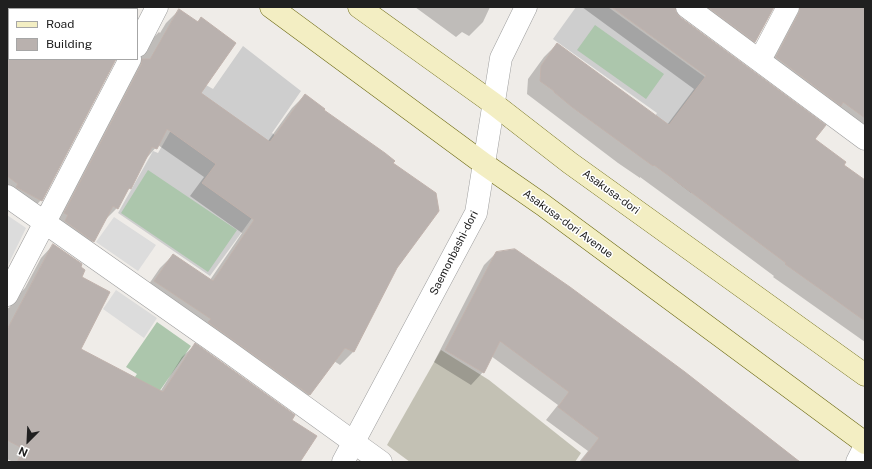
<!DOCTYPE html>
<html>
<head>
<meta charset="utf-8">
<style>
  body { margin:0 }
  #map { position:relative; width:872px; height:469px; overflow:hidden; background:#efece8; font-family:"Public Sans",sans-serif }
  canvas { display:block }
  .frame { position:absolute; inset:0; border:8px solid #202020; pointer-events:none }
  .legend { position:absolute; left:8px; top:8px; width:130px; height:52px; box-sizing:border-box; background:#fff; border:1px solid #a6a6a6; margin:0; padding:5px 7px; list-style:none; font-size:12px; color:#202020 }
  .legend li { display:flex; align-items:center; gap:8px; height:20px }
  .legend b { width:20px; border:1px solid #a6a6a6 }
  .north { position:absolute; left:8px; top:421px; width:40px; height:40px; -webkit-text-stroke:3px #fff; paint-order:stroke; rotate:204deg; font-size:11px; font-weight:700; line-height:16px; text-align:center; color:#202020 }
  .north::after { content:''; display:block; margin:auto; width:14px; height:18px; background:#202020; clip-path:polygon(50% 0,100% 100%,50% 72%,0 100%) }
</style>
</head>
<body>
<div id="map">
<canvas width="872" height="469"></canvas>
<div class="frame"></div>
<ul class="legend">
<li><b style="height:5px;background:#f3eec3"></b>Road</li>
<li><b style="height:11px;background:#b9b1ae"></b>Building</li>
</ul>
<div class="north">N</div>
</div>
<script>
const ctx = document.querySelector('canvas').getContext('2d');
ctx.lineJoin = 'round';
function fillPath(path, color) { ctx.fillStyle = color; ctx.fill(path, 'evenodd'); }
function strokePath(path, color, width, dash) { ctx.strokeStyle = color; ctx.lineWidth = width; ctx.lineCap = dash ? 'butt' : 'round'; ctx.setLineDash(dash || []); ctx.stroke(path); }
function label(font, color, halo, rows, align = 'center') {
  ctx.font = font + ' "Public Sans",sans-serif'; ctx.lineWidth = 3; ctx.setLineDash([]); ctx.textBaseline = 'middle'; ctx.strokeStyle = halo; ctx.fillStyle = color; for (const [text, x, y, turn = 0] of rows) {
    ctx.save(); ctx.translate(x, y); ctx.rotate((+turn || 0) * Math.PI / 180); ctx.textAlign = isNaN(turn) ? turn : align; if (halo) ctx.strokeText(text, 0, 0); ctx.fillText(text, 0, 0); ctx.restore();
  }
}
const religious = new Path2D(`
  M576,7h32l159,115 -53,40 -23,31 -17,-13 22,-30 -42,-32 3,-5 -104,-74z
  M243,46l58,45 -29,42 27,20 -89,123 -92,-63 35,-62 5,2 41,-72 14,8z`);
const construction = new Path2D(`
  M441,350l48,30 92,73 -6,9h-165l-23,-17z`);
const cemetery = new Path2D(`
  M595,25l69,49 -18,25 -69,-49z
  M148,170l89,60 -29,42 -87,-59z
  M157,322l34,24 -60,86 -23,-16 29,-42 -11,-7z`);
const parking = new Path2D(`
  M7,215l19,13 -19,39z
  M114,217l42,28 -18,26 -42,-29z
  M116,290l41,28 -13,20 -41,-29z`);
const shadow = new Path2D(`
  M7,7h115l3,2h-116v50h106l-74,141 -15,16 -19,-11z
  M415,7h75l-7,15 -14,14 -7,-4 -6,5z
  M582,7h92l1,6 168,153 22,16v160l-92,-65 1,-1 -78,-58 -56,-41v1l-22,-15 -91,-69 1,-15 16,-22 13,-13 110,81 27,-36z
  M675,7h98l-18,35 -13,12 -61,-45z
  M801,7h64v131l-101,-69z
  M179,10l17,13 5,-5 -2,75 69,48 24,-33 13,-13 18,15 69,53 4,105 -43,84 -13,13 -6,-4 -25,34 -13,12 -154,-113 18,-26 13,-13 37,25 32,-47 -52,-37 14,-19 -46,-32 -14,16 -14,27 -6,5 -7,15 -13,13 -11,20 -13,13 -28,-28 94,-181 13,-13 1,1 6,-10z
  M53,245l27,32 -1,73 81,42 22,-35 13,-12 95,76 9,41h-286l-6,-3v-151h2l5,-9 11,-11 16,-30z
  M496,253l301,208 1,-1 3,2h-222l9,-11 -42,-31 12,-15 -67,-49 -8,16 -12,13 -37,-23 50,-97z`);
const building = new Path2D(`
  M612,7h63l1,5 4,5 146,108 -11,14 31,23 -2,3 21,15v141l-80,-57 1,-1 -110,-82 -22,-16 -1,1 -81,-59 -18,-15v-1l-14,-10 1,-15 16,-23 112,82 37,-49z
  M708,7h66l-19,35z
  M800,7h65v111l-22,-16 -2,4 -65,-49 23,-44z
  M179,9l19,13 3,-5 35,26 -35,50 69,49 35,-48 20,15 -1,1 61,43 10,8 -2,2 43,30 3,18 -42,57 -43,84 -9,-4 -35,47 -102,-73 3,-3 -57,-38 19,-27 40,27 41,-61 -52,-37 14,-19 -49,-35 -10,20 -5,-2 -21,42 -2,-1 -11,21 -5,-3 -19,36 -29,-21 3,-6 -4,-2 77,-148 1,-6h8z
  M7,59h109l-74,142 -26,-14 2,-3 -11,-8z
  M53,244l29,20 -1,3 4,3 -3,7 28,15 -29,57 82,43 32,-49 100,72 -3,5 25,16 -17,26h-283l7,-13 -17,-9v-110z
  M515,249l55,38 115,85 115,90h-219l18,-24 -41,-31 11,-15 -69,-51 -16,32 -39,-23 51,-98z`);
const minor = new Path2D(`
  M687,7l178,132
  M137,46l20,-39
  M760,60l28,-53
  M7,196l219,154 155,112
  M7,295l123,-236
  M857,462l8,-16`);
const tertiary = new Path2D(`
  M343,462l133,-249 25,-155 25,-51`);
const secondary = new Path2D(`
  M271,7l213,157 59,41 322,238
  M359,7l135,97 76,59 295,212`);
const streetNames = [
  ["Asakusa-dori",611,192,36],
  ["Asakusa-dori Avenue",568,224,36],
  ["Saemonbashi-dori",454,253,-63]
];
fillPath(religious, '#cecece');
fillPath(construction, '#c3c1b4');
fillPath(cemetery, '#acc6ac');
fillPath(parking, '#dcdcdc');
fillPath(shadow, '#0003');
fillPath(building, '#b9b1ae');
strokePath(building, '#c0b2ac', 1);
strokePath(minor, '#9d9d9d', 23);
strokePath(tertiary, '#9d9d9d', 23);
strokePath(secondary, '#6c6912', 23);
strokePath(minor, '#fff', 22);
strokePath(tertiary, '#fff', 22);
strokePath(secondary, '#f3eec3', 22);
label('11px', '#202020', '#fff', streetNames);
</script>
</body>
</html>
